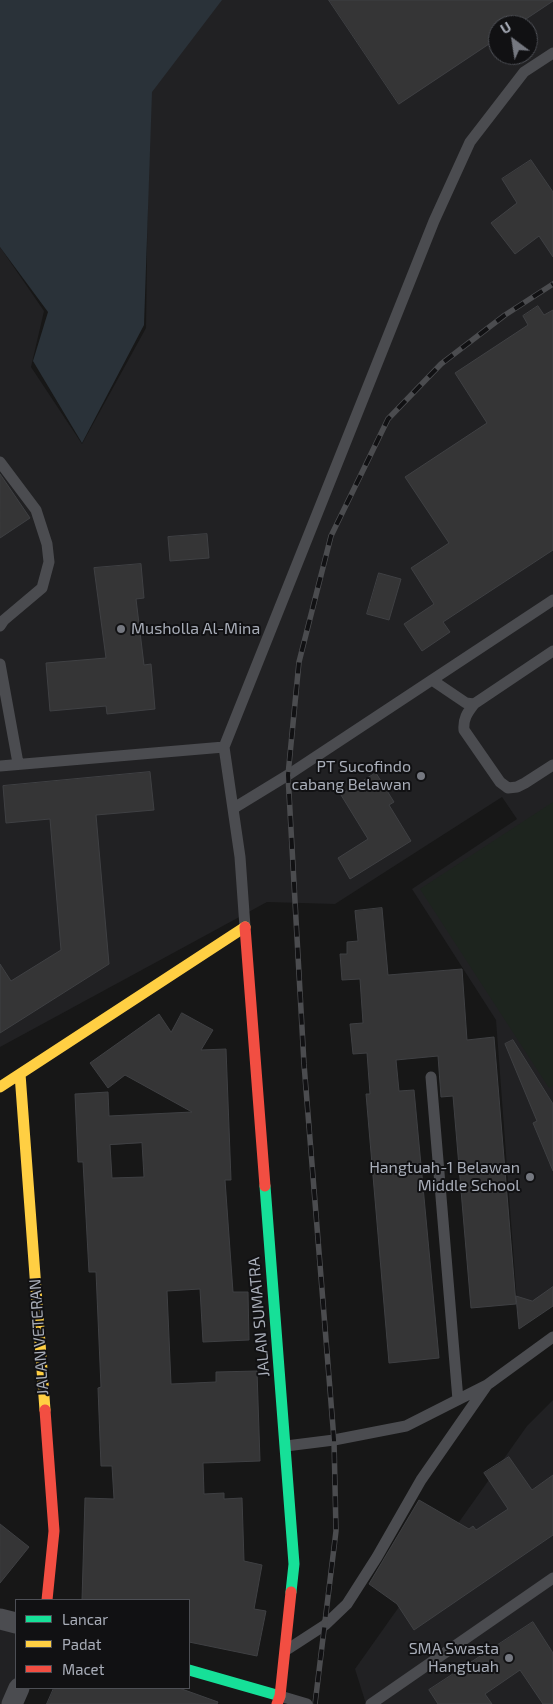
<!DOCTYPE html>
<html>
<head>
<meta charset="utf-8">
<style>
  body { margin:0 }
  #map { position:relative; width:553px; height:1704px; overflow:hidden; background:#171717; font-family:"Exo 2",sans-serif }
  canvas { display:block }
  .legend { position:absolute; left:15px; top:1599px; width:175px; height:90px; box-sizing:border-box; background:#111113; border:1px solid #4d4f55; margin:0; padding:6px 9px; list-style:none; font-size:15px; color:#a8adb8 }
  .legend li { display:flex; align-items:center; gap:10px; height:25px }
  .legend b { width:25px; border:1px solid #4d4f55 }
  .north { position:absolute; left:488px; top:15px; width:50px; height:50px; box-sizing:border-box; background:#111113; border:1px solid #4d4f55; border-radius:50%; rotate:329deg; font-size:14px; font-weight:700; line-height:20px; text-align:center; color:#a8adb8 }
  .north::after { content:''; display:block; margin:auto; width:18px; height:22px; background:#757880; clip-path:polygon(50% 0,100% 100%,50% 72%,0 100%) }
</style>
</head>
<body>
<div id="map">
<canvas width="553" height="1704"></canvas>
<ul class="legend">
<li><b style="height:6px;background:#16e098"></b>Lancar</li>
<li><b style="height:6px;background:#ffcf43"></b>Padat</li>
<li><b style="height:6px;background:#f24e42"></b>Macet</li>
</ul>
<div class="north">U</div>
</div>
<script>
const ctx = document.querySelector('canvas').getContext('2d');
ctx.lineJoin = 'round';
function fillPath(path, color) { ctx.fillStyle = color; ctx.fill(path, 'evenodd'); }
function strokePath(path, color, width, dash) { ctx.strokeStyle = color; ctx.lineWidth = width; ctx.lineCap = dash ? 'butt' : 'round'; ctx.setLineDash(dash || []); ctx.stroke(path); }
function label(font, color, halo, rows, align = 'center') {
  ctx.font = font + ' "Exo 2",sans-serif'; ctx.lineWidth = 4; ctx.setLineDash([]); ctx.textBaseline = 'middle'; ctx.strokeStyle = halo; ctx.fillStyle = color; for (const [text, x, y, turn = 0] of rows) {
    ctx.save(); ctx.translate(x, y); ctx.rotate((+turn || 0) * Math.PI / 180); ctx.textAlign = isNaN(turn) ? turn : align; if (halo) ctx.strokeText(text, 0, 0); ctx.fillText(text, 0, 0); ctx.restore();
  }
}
const built = new Path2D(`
  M221,0h332v1306l-34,23 -23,-309 -84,-131 105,-70 -15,-22 -167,107 -68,-2 -267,145v-800l44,64 -13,56 51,77 64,-116 3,-237zM498,25h30v30h-30z
  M553,1400v304h-187l-11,-35 172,-243z
  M0,1627l16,4v47l-10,26h-6z`);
const green = new Path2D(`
  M553,802v284l-4,2 -129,-199z`);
const water = new Path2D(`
  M0,0h222l-70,92 -8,233 -62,118 -49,-82 15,-49 -48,-65z`);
const building = new Path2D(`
  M329,0h224v1l-36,24h-19v13l-99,66z
  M531,160l22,32v65l-14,-21 -24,18 -24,-31 26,-20 -15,-24z
  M538,306l6,9 9,-5v240l-110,72 7,10 -28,19 -18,-27 30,-20 -23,-36 38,-25 -44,-66 82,-54 -32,-50 73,-48 -5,-9z
  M0,474l30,44 -30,20z
  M207,534l2,24 -39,3 -2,-24z
  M141,564l3,34 -8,1 8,66 7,-1 4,45 -48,5 -1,-8 -56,5 -4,-48 60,-5 -12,-90z
  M379,573l22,6 -12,41 -22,-6z
  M150,772l4,38 -58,5 13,149 -109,69v-69l11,17 50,-31 -11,-131 -44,4 -3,-37z
  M376,773l18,29 -5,3 22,36 -61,38 -12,-21 30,-19 -27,-44z
  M382,908l6,67 74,-6 5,71 27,-3 22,267 -45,4 -18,-212 -12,1 -3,-41 -42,4 3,31 15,-1 25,268 -50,5 -23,-269h4l-3,-41 -14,1 -3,-30 13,-1 -3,-44 -18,1 -2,-26h7v-12l11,-1 -3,-30z
  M182,1013l31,17 -12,20 25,-1 5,131h-6l8,112h15l1,48 -46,2 -3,-53 -33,2 4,93 45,-2v-10l41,-1 3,90 -57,2 1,31 20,-1v6l18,-1 2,63 18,4 -8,44 12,2 -9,45 -68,-14v-42h-107l3,-102 29,1 -2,-33h-11l-3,-78 3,-1 -5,-115h-7l-6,-110h-5l-3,-68 33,-2 1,24 83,-4 -67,-37 -17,13 -18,-25 69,-49 12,18zM142,1143l2,34 -32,1 -2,-33z
  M513,1040l40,64v67l-20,-48 4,-2 -32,-77z
  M553,1287v19l-34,23 -3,-33 16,5z
  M509,1457l23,33 21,-15v60l-139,95 -17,-26 -28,-20 50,-84 50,29 4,-3 3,4 32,-21 -24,-36z
  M0,1524l29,23 -29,36z
  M533,1622l20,31v51h-10l-23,-34 -35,24 7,10h-54l-9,-14z
  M54,1688h125l39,14 -1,2h-170z`);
const lane = new Path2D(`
  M0,462l36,48 11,34 2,18 -7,26 -38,32 -4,6
  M0,664l18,99
  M432,680l34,23 8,1 79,-53
  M474,704c-7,9 -11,15 -10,26l36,52 8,6 9,-1 8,-4 28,-18
  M0,766l224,-19
  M234,808l54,-33 265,-175
  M245,927l-5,-70 -16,-110 210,-526 36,-79 54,-70 29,-19
  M431,1077l27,323
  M286,1446l48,-6 72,-14 81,-41 66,-48
  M288,1649l37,-24 22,-21 30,-47 44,-77 66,-95
  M280,1696l27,8
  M371,1704l182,-126`);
const street = new Path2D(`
  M0,1619l16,4
  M12,1704l7,-16`);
const fast = new Path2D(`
  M265,1186l29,378 -3,28
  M189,1670l91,26`);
const slow = new Path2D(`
  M20,1074l25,336
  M0,1087l245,-160`);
const jam = new Path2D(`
  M245,927l20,259
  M45,1410l9,121 -7,69
  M277,1704l3,-8 11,-104`);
const rail = new Path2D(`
  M315,1704l21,-173 -2,-91 -30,-376 -16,-289 11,-113 32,-126 57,-117 53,-55 64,-49 48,-31`);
const markers = [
  [121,629,5,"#757880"],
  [421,776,5,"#757880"],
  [530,1177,5,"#757880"],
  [509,1658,5,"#757880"]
];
const poiNames = [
  ["Musholla Al-Mina",131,629,"left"],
  ["PT Sucofindo",411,767],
  ["cabang Belawan",411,785],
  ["Hangtuah-1 Belawan",520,1168],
  ["Middle School",520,1186],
  ["SMA Swasta",499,1649],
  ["Hangtuah",499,1667]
];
const streetNames = [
  ["JALAN SUMATRA",259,1317,-95],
  ["JALAN VETERAN",39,1337,-94]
];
fillPath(built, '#212123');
fillPath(green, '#1d241e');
fillPath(water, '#2a3239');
fillPath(building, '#353536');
strokePath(building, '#3f4043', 1);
strokePath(lane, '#4b4c50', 11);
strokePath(street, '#4b4c50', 21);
strokePath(fast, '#16e098', 11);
strokePath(slow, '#ffcf43', 11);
strokePath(jam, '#f24e42', 11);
strokePath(rail, '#4b4c4f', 5.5);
strokePath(rail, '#111113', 4, [11]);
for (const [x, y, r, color] of markers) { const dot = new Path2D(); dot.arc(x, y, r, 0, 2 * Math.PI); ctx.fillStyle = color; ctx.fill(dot); strokePath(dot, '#111113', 2); }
label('16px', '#a8adb8', '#111113', poiNames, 'right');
label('16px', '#a8adb8', '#111113', streetNames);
</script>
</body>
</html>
